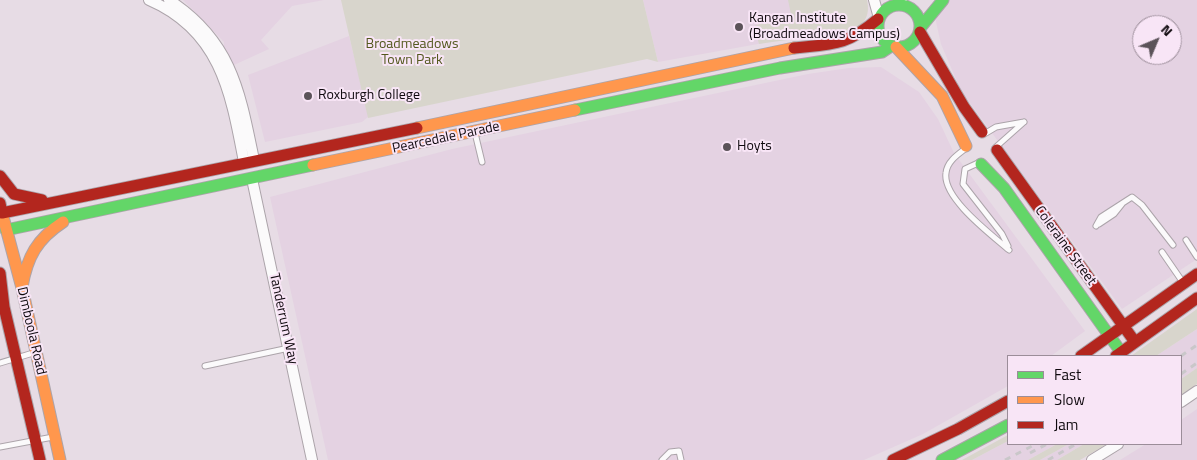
<!DOCTYPE html>
<html>
<head>
<meta charset="utf-8">
<style>
  body { margin:0 }
  #map { position:relative; width:1197px; height:460px; overflow:hidden; background:#e7dce5; font-family:"Titillium Web",sans-serif }
  canvas { display:block }
  .legend { position:absolute; left:1007px; top:355px; width:175px; height:90px; box-sizing:border-box; background:#f8e5f6; border:1px solid #9b8d99; margin:0; padding:6px 9px; list-style:none; font-size:15px; color:#0f090e }
  .legend li { display:flex; align-items:center; gap:10px; height:25px }
  .legend b { width:25px; border:1px solid #9b8d99 }
  .north { position:absolute; left:1132px; top:15px; width:50px; height:50px; box-sizing:border-box; background:#f8e5f6; border:1px solid #9b8d99; border-radius:50%; rotate:45deg; font-size:14px; font-weight:700; line-height:20px; text-align:center; color:#0f090e }
  .north::after { content:''; display:block; margin:auto; width:18px; height:22px; background:#5b5359; clip-path:polygon(50% 0,100% 100%,50% 72%,0 100%) }
</style>
</head>
<body>
<div id="map">
<canvas width="1197" height="460"></canvas>
<ul class="legend">
<li><b style="height:6px;background:#63d668"></b>Fast</li>
<li><b style="height:6px;background:#ff974d"></b>Slow</li>
<li><b style="height:6px;background:#b3261e"></b>Jam</li>
</ul>
<div class="north">N</div>
</div>
<script>
const ctx = document.querySelector('canvas').getContext('2d');
ctx.lineJoin = 'round';
function fillPath(path, color) { ctx.fillStyle = color; ctx.fill(path, 'evenodd'); }
function strokePath(path, color, width, dash) { ctx.strokeStyle = color; ctx.lineWidth = width; ctx.lineCap = dash ? 'butt' : 'round'; ctx.setLineDash(dash || []); ctx.stroke(path); }
function label(font, color, halo, rows, align = 'center') {
  ctx.font = font + ' "Titillium Web",sans-serif'; ctx.lineWidth = 4; ctx.setLineDash([]); ctx.textBaseline = 'middle'; ctx.strokeStyle = halo; ctx.fillStyle = color; for (const [text, x, y, turn = 0] of rows) {
    ctx.save(); ctx.translate(x, y); ctx.rotate((+turn || 0) * Math.PI / 180); ctx.textAlign = isNaN(turn) ? turn : align; if (halo) ctx.strokeText(text, 0, 0); ctx.fillText(text, 0, 0); ctx.restore();
  }
}
const built = new Path2D(`
  M183,0h141l-32,6 -31,34 8,9 -35,16 -10,-13v-10z
  M643,0h213l-37,33 -161,29z
  M940,0h257v259l-75,50 -161,-218 -20,-47 -8,-36zM1142,25h30v30h-30z
  M349,36l20,80 -7,6 -97,20 -17,-67z
  M881,67l38,25 19,27 16,34 131,178 -34,25h-43v30l-85,48 -59,26h-536l-58,-263 182,-48 356,-75 41,-6z
  M1197,329v39l-16,11v-23h-25z
  M1197,409v51h-77l26,-16h35v-24z
  M1008,441v3h49l-29,16h-56z
  M1069,444h15l-27,16h-17z`);
const green = new Path2D(`
  M341,0h302l15,62 -11,-3 -279,59z
  M788,0h79c8,35 -34,34 -56,37 -17,2 -34,4 -52,7l-5,-18 37,-12z
  M1197,309v20l-41,27h-25z
  M1197,368v16l-16,11v-16z
  M1008,435v6l-36,19h-10z
  M1057,444h12l-29,16h-12z
  M1084,444h23l-27,16h-23z`);
const lane = new Path2D(`
  M475,133l7,29
  M986,133l10,-6 28,-5
  M997,146l27,-24
  M965,149c-8,6 -18,13 -19,24 -4,25 46,62 63,77
  M978,163l-13,6 -2,15 39,50 6,12
  M1099,224l15,-10 8,-10
  M1096,226l5,-9 31,-20 10,8 31,40
  M1186,240l11,17
  M1162,252l20,29
  M0,363l33,-10
  M205,366l84,-18
  M0,447l53,-10
  M662,460l8,-8 9,-1 2,9`);
const street = new Path2D(`
  M149,0c72,31 82,94 95,162
  M169,0c63,41 71,92 85,160
  M874,0l5,18
  M899,0l5,5
  M252,179l60,281
  M1181,402l16,-11
  M1092,460l26,-16`);
const fast = new Path2D(`
  M878 26a21 21 0 1 1 42 0a21 21 0 1 1-42 0Z
  M920,28l23,-28
  M575,110l205,-42 102,-16 9,-6
  M981,164l23,24 117,164
  M6,230l307,-65
  M942,460l66,-35`);
const slow = new Path2D(`
  M896,47l46,49 24,50
  M417,128l377,-80
  M313,165l262,-55
  M0,213h2l20,75 38,172
  M22,287c5,-30 15,-48 41,-65`);
const jam = new Path2D(`
  M920,32l44,75 18,25
  M794,48c39,-4 52,-2 84,-29
  M997,150l138,192
  M0,176l14,18 28,6
  M0,203l2,10 415,-85
  M0,273l4,34 36,153
  M1081,356l116,-82
  M1116,356l81,-58
  M893,460l65,-31 50,-28`);
const rail = new Path2D(`
  M1181,356l16,-11
  M1181,374l16,-11
  M1030,453l17,-9
  M1005,460l31,-16
  M1048,460l28,-16`);
const markers = [
  [739,27,5,"#5b5359"],
  [308,96,5,"#5b5359"],
  [727,147,5,"#5b5359"]
];
const poiNames = [
  ["Kangan Institute",749,19],
  ["(Broadmeadows Campus)",749,35],
  ["Roxburgh College",318,96],
  ["Hoyts",737,147]
];
const parkNames = [
  ["Broadmeadows",412,45],
  ["Town Park",412,61]
];
const streetNames = [
  ["Pearcedale Parade",446,138,-12],
  ["Coleraine Street",1065,246,54],
  ["Tanderrum Way",283,319,78],
  ["Dimboola Road",31,331,77]
];
fillPath(built, '#e4d2e2');
fillPath(green, '#d8d5cc');
strokePath(lane, '#aca4aa', 7);
strokePath(street, '#aca4aa', 12);
strokePath(fast, '#aca4aa', 13);
strokePath(slow, '#aca4aa', 13);
strokePath(jam, '#aca4aa', 13);
strokePath(lane, '#fbfafb', 5);
strokePath(street, '#fbfafb', 10);
strokePath(fast, '#63d668', 11);
strokePath(slow, '#ff974d', 11);
strokePath(jam, '#b3261e', 11);
strokePath(rail, '#c9c7c9', 3, [6, 6]);
for (const [x, y, r, color] of markers) { const dot = new Path2D(); dot.arc(x, y, r, 0, 2 * Math.PI); ctx.fillStyle = color; ctx.fill(dot); strokePath(dot, '#f8e5f6', 2); }
label('14px', '#0f090e', '#f8e5f6', poiNames, 'left');
label('14px', '#53581e', '#f8e5f6', parkNames);
label('14px', '#0f090e', '#f8e5f6', streetNames);
</script>
</body>
</html>
